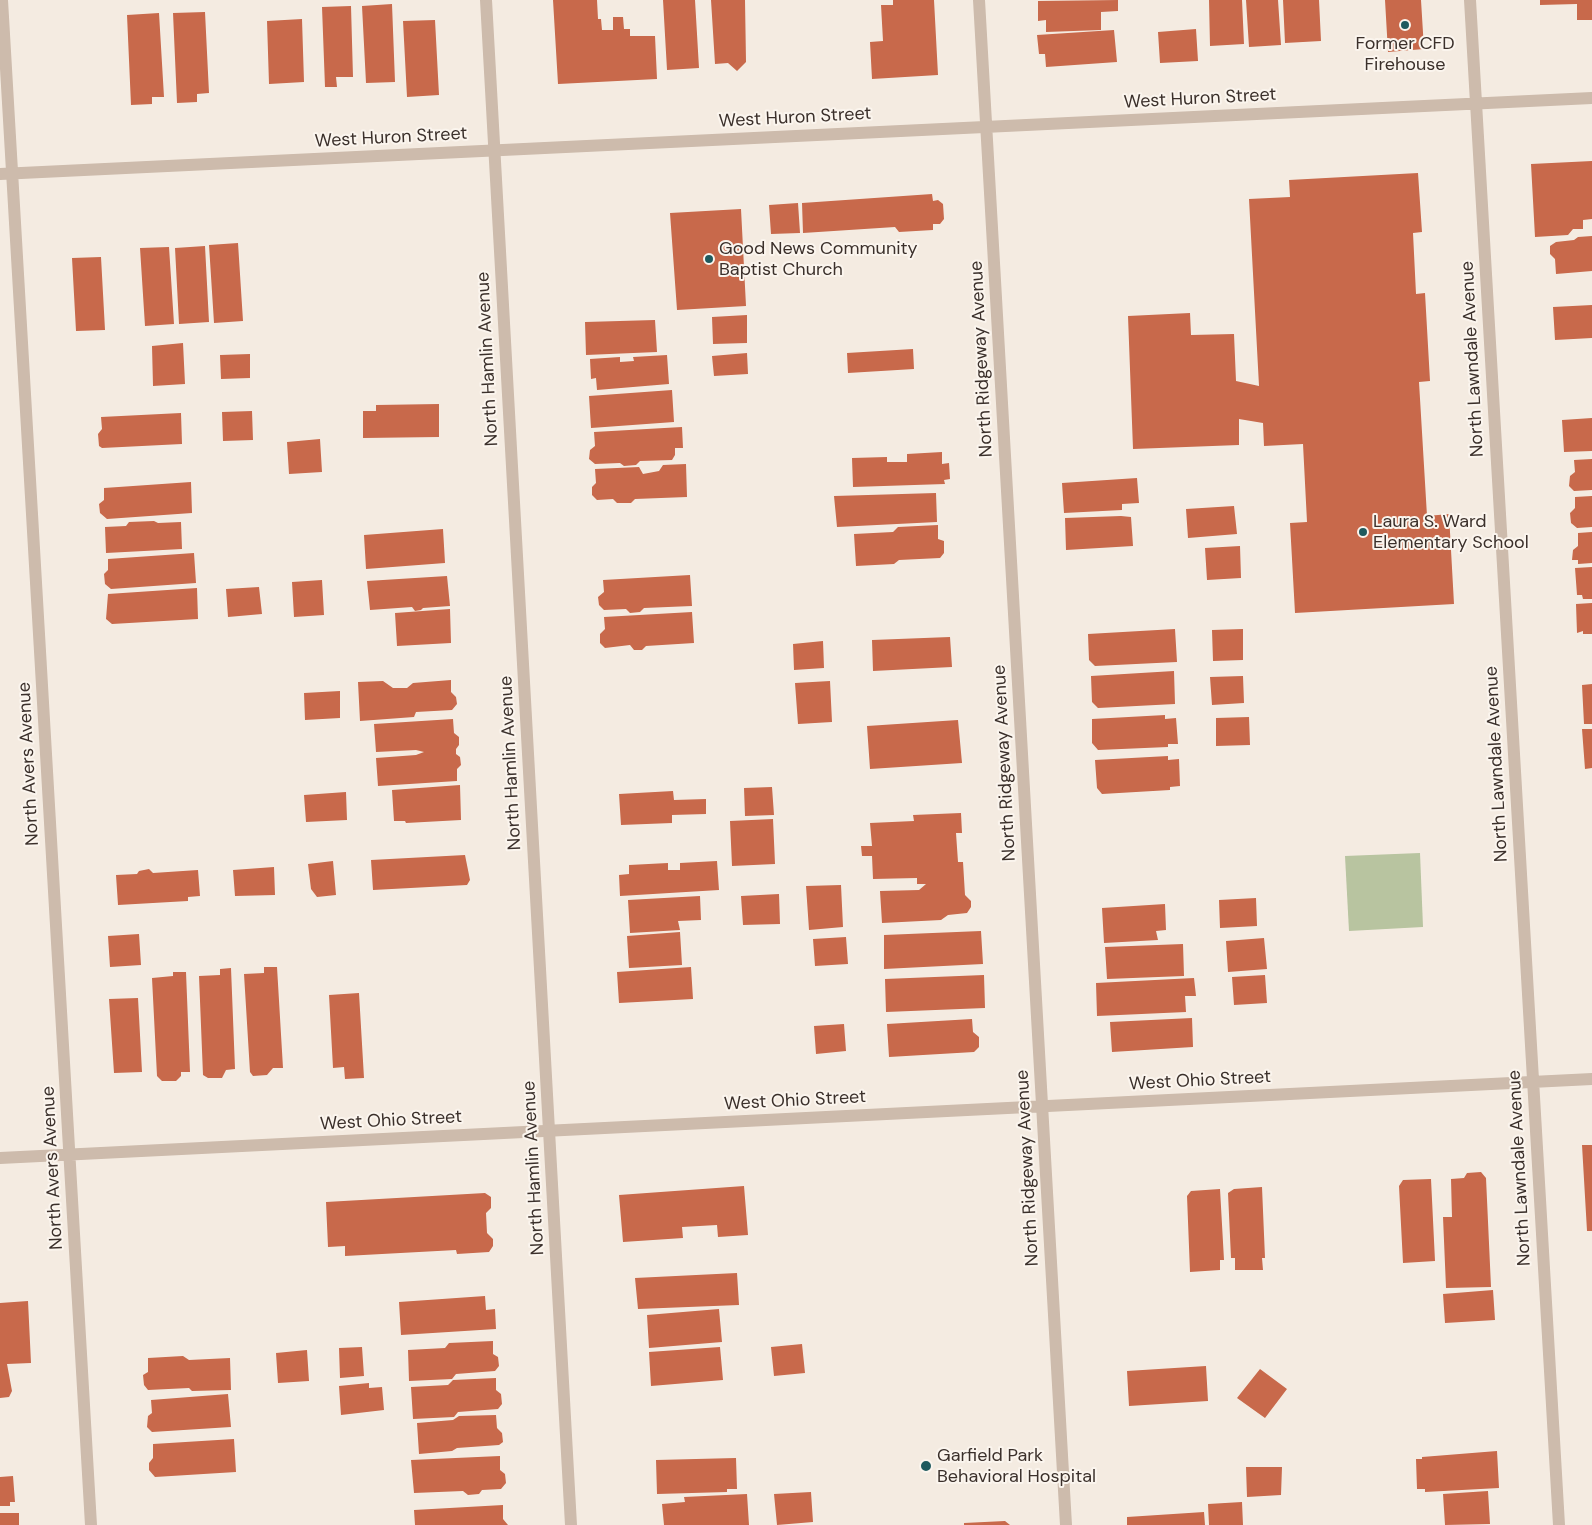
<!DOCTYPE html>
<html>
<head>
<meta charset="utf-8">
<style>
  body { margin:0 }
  canvas { display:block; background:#f4ebe1 }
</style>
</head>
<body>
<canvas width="1592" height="1525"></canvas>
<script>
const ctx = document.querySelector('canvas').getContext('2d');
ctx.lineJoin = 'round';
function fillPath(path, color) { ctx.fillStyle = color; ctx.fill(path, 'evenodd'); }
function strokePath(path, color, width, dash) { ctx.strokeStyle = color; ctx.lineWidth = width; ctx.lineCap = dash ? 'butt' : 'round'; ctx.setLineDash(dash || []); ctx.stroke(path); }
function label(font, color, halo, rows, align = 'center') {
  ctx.font = font + ' "DM Sans",sans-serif'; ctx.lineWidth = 4; ctx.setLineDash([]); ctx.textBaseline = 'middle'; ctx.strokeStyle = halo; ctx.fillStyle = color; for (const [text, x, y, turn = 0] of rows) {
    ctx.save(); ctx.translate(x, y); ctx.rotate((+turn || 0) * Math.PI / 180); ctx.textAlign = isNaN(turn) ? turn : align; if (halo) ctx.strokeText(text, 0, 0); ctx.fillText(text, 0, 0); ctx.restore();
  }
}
const green = new Path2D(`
  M1420,853l3,74 -74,4 -4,-75z`);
const building = new Path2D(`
  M553,0h44l1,19h3l1,11h11v-13h10l1,12h6v7h25l2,43 -99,5z
  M663,0h32l4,68 -32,2z
  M711,0h34l1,62 -9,9 -9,-8 -13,1z
  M893,0h41l4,75 -66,4 -2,-37 13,-1 -2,-36h12z
  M1118,0v11l-17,1v18l-55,2v-12l-8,1v-20z
  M1209,0h33l2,44 -34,2z
  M1246,0h32l3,45 -32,2z
  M1283,0h36l2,41 -36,2z
  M1385,0h36l3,49 -36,3z
  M1540,0h52v20h-15v-16l-37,1z
  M392,4l3,78 -29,1 -4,-77z
  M351,6l2,71h-17l1,10h-12l-3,-80z
  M205,12l4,81 -12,1v8l-20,1 -4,-90z
  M159,13l5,84h-12v7l-21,1 -4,-90z
  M302,19l2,63 -35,2 -2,-63z
  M435,20l4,75 -32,2 -4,-76z
  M1196,29l2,32 -38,2 -2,-31z
  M1114,30l3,32 -71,5 -1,-13h-6l-2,-19z
  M1592,161v58l-9,1v9h-10l-5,6 -33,2 -4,-73z
  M1418,173l4,59 -9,1 3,61 9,-1 5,88 -11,1 8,134 22,-2 5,90 -159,9 -5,-90 17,-1 -4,-78 -39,2 -1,-23 -24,-4v26l-106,4 -5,-133 62,-3 1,22 43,-1 2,47 23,5 -10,-187 41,-2 -1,-17z
  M932,194l1,7 5,-1 5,4 1,15 -4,5h-7v6l-34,2 -4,-5 -92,6 -1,-30z
  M798,203l2,30 -29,1 -2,-29z
  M741,209l5,97 -69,4 -7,-97z
  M1592,236v35l-36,3 -1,-15 -5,-5v-8l6,-4 18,-2 4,-3z
  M238,243l5,78 -29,2 -5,-78z
  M205,246l4,76 -30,2 -4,-76z
  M169,247l5,77 -29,2 -5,-78z
  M101,257l4,73 -29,1 -4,-73z
  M1592,305v33l-37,2 -2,-33z
  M747,315v28l-34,1 -1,-27z
  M655,320l2,32 -71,3 -1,-33z
  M183,343l2,41 -32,2 -1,-40z
  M913,349l1,20 -66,4 -1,-20z
  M747,353l1,21 -34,2 -2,-20z
  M250,354v24l-29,1 -1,-24z
  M667,355l2,29 -72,6 -1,-12 -5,1 -1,-20 30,-2v5l14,-1 -1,-4z
  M672,390l2,32 -83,6 -2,-32z
  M439,404v33l-76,1v-27h13v-6z
  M252,411l1,29 -30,1 -1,-29z
  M181,413l1,31 -80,4 -3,-2 -1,-12 4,-5 -1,-12z
  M1592,418v33l-28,1 -2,-32z
  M682,427l1,21h-8v7l-3,5 -32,1 -4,4 -12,1 -4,-3 -25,1 -6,-5 1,-9 5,-4 -1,-14z
  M320,439l2,33 -33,2 -2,-32z
  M942,452v12l7,-1 1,16 -6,1 1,4 -92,3 -1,-29 35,-1v5h20v-8z
  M1592,459v31l-18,1 -5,-5 1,-10 5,-4 -1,-12z
  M686,464l1,33 -52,2 -4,4h-14l-4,-4 -16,1 -5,-5v-8l4,-4 -1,-14 44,-2 4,7 16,-3 4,-6z
  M1137,478l2,25 -17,1v6l-58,3 -2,-30z
  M191,482l1,31 -85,6 -7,-6 -1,-9 5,-4v-12z
  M936,493l1,29 -100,5 -3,-31z
  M1592,496v31l-15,1 -6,-5 -1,-10 5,-5v-11z
  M1234,506l3,28 -49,4 -2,-29z
  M1121,516l10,1 2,29 -67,4 -1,-32z
  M154,521l4,2 23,-1 1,27 -76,4 -1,-26 21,-1 3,-4z
  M938,525v14l6,2v12l-4,5 -41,2 -5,4 -38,2 -2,-32 39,-2 5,-5z
  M443,529l2,34 -79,6 -2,-34z
  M1592,532v31l-14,1v-4h-6l1,-10 5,-4v-13z
  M1240,546l1,32 -34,2 -2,-32z
  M194,553l2,30 -85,6 -6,-5 -1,-10 4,-4v-11z
  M1592,567v32h-9l-1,-4h-5l-2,-27z
  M690,575l2,31 -48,2 -4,4 -10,1 -4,-4 -22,1 -5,-5 -1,-8 6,-5 -1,-12z
  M447,576l3,30 -27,2 -2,2 -6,1 -3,-4 -42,3 -3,-29z
  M322,580l2,35 -30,2 -2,-35z
  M259,587l3,27 -34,3 -2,-28z
  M197,588l1,31 -86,5 -6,-5 2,-25z
  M1592,603v31h-9v-3l-6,2 -1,-29z
  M450,609l1,34 -54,3 -2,-33z
  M692,612l2,31 -48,3 -4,4h-8l-4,-5 -25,3 -5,-5v-9l5,-5 -1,-12z
  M1175,629l2,33 -82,4 -6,-6 -1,-26z
  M1243,629v31l-30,1 -1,-31z
  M950,637l2,30 -79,4 -1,-31z
  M823,641l1,27 -30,2 -1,-26z
  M1174,671l1,33 -77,4 -6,-6 -1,-26z
  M1243,676l1,27 -32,2 -2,-28z
  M451,680v12l5,5 1,7 -5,6 -36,2 -2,5 -54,4 -2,-39 25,-1 10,7h14l6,-5z
  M830,681l2,41 -34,2 -3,-41z
  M1592,684v40h-8l-2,-39z
  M340,691v27l-35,2 -1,-27z
  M1165,715v4l11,-1 2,26h-10v3l-70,3 -6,-7v-24z
  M1249,717l1,28 -34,1v-28z
  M453,719l1,14 5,4v8l-3,4v5l4,3 1,8 -4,4v12l-79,5 -2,-28 40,-3 8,-3 -8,-2 -40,2 -2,-28z
  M958,720l4,43 -92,6 -3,-43z
  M1582,729h10v39l-7,1z
  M1168,756v4l11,-1 1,27 -10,1v3l-68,4 -5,-6 -2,-28z
  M460,785l1,35 -55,3 -1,-2h-11l-2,-31z
  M772,787l2,28 -29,1 -1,-28z
  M673,791l1,9 32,-1v15l-34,1v8l-51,2 -2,-31z
  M346,792l1,28 -41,2 -2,-27z
  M961,813l1,20h-6l2,29h5l2,33 6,6v6l-4,6 -19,2 -7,5 -59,3 -2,-32 39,-1 7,-6h-9v-6l-44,1 -1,-23h-10l-1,-10h11l-2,-23 44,-2 -1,-6z
  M773,819l2,45 -43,2 -2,-45z
  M465,855l5,25 -3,5 -94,5 -2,-30z
  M333,861l3,34 -19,2 -6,-8 -3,-25z
  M717,861l2,29 -99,6 -1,-21 10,-1v-9l39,-2v7h12v-7z
  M274,867l1,28 -40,1 -2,-26z
  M149,869l4,4 45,-3 2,26 -12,1v4l-70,4 -2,-30 21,-1 2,-3z
  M841,885l2,42 -34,3 -3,-44z
  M779,894l1,30 -37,1 -2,-29z
  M700,896l1,24 -23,1 2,9 -50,3 -2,-33z
  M1256,898l1,28 -37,2 -1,-28z
  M1165,904l1,26 -10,1 2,9 -54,3 -2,-35z
  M981,931l2,33 -99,5v-34z
  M680,932l2,33 -53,3 -2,-32z
  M139,934l2,31 -31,2 -2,-31z
  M846,937l2,27 -33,2 -2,-27z
  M1264,938l3,31 -39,3 -2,-31z
  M1183,944l1,32 -77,3 -2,-32z
  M264,967h13l6,101h-10l-6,7 -14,1 -3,-4 -6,-98 20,-1z
  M691,967l2,32 -74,4 -2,-31z
  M231,968l4,101 -9,1 -4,8h-14l-5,-3 -4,-99 21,-1v-6z
  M173,972h13l4,100h-9v4l-5,5h-14l-5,-5 -5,-98 21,-2z
  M984,975l1,33 -99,4 -1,-33z
  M1265,975l2,28 -33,2 -2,-28z
  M1194,978l2,18h-11l1,16 -89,4 -1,-33z
  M359,993l5,85 -19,1 -1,-12 -11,1 -4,-73z
  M138,998l4,74 -28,1 -5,-74z
  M1192,1018l1,29 -81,5 -2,-30z
  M972,1019l1,13 6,5v10l-5,5 -85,5 -2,-33z
  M844,1024l2,27 -30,3 -2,-28z
  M1582,1145h10v86h-5z
  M1481,1172l5,6 5,109 -45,1 -3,-71h9l-1,-38 13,-1 3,-5z
  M1431,1179l4,82 -32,2 -4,-77 4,-6z
  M744,1186l4,49 -30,2 -1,-12 -35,2 1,11 -60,4 -4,-47z
  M1262,1187l3,71h-3l1,12h-28v-12h-4l-3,-65 6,-4z
  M1220,1189l4,71h-4v10l-30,2 -3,-76 4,-5z
  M485,1193l6,4v11l-5,5 1,20 6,6v7l-4,6 -32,2 -1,-4 -111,6v-10l-17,1 -2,-45z
  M737,1273l2,32 -101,4 -3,-31z
  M1493,1290l2,30 -50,3 -2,-29z
  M485,1296l1,14 9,-1 1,20 -95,6 -2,-33z
  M28,1301l3,62 -24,1 5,27 -3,6 -9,1v-95z
  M719,1309l3,33 -73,6 -2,-33z
  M493,1341v13l5,3 1,9 -4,5 -39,3 -4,5 -43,2 -1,-31 37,-2 4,-5z
  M802,1344l3,29 -31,3 -3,-29z
  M362,1347l2,29 -24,2 -1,-30z
  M720,1347l3,33 -72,6 -2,-34z
  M307,1350l2,31 -31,2 -2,-30z
  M183,1356l6,4 41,-2 1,32 -39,1 -3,-3 -41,2 -4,-5 -1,-10 5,-3v-14z
  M1206,1366l2,35 -79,5 -2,-35z
  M1260,1369l27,20 -22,29 -28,-20z
  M496,1378v12l5,4 1,10 -4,5 -40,3 -4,5 -41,2 -2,-32 37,-2 5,-5z
  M369,1383v5l13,-1 2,23 -43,5 -2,-29z
  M228,1394l3,33 -79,5 -5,-5 1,-11 4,-3 -1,-13z
  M496,1415l1,13 5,5 1,9 -4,3 -42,3 -5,3 -33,3 -2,-31 36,-3 6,-4z
  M234,1439l2,33 -81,5 -6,-7v-7l4,-5v-14z
  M1497,1451l2,37 -74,4v-3h-8l-1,-30h6v-2z
  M500,1456v14l5,4 1,9 -5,6 -19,1 -3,4 -11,1 -5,-4 -49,2 -3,-33z
  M736,1458l1,31h-10v3l-70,2 -1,-34z
  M1246,1467h36l-1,28 -34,2z
  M13,1476l2,26h-5v4h-10v-29z
  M1488,1491l2,33 -45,1 -2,-31z
  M811,1492l2,30 -36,3 -3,-31z
  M747,1494l2,31h-85l-2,-21 23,-2 -1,-5z
  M1242,1502l1,23h-34l-1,-21z
  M503,1505v14l5,6h-93l-1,-15z
  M1204,1512l1,13h-78v-8z
  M0,1513h19v12h-19z
  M1005,1521l5,4h-46v-2z`);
const minor = new Path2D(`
  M2,0l89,1525
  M979,0l87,1525
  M1470,0l89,1525
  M0,174l1592,-76
  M0,1158l1592,-79`);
const tertiary = new Path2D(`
  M486,0l85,1525`);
const markers = [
  [1405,25,5,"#1f5a5e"],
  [709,259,5,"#1f5a5e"],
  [1363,532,5,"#1f5a5e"],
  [926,1466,6,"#1f5a5e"]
];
const poiNames = [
  ["Former CFD",1405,44,"center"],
  ["Firehouse",1405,65,"center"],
  ["Good News Community",719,249],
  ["Baptist Church",719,270],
  ["Laura S. Ward",1373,522],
  ["Elementary School",1373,543],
  ["Garfield Park",937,1456],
  ["Behavioral Hospital",937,1477]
];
const streetNames = [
  ["West Huron Street",1200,99,-3],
  ["West Huron Street",795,118,-3],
  ["West Huron Street",391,138,-3],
  ["North Hamlin Avenue",488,359,-93],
  ["North Ridgeway Avenue",982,359,-93],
  ["North Lawndale Avenue",1473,359,-93],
  ["North Hamlin Avenue",511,763,-93],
  ["North Ridgeway Avenue",1005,763,-93],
  ["North Avers Avenue",29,764,-93],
  ["North Lawndale Avenue",1497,764,-93],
  ["West Ohio Street",1200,1081,-3],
  ["West Ohio Street",795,1101,-3],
  ["West Ohio Street",391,1121,-3],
  ["North Avers Avenue",53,1168,-93],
  ["North Hamlin Avenue",534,1168,-93],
  ["North Ridgeway Avenue",1028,1168,-93],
  ["North Lawndale Avenue",1520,1168,-93]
];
fillPath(green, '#b8c4a0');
fillPath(building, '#c8694b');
strokePath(minor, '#cdbbac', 12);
strokePath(tertiary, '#cdbbac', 12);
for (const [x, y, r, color] of markers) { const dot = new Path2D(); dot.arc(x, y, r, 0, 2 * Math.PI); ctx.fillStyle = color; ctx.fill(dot); strokePath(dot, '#fbf5ee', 2); }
label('18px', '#3b302b', '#fbf5ee', poiNames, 'left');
label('18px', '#3b302b', '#fbf5ee', streetNames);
</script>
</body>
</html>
